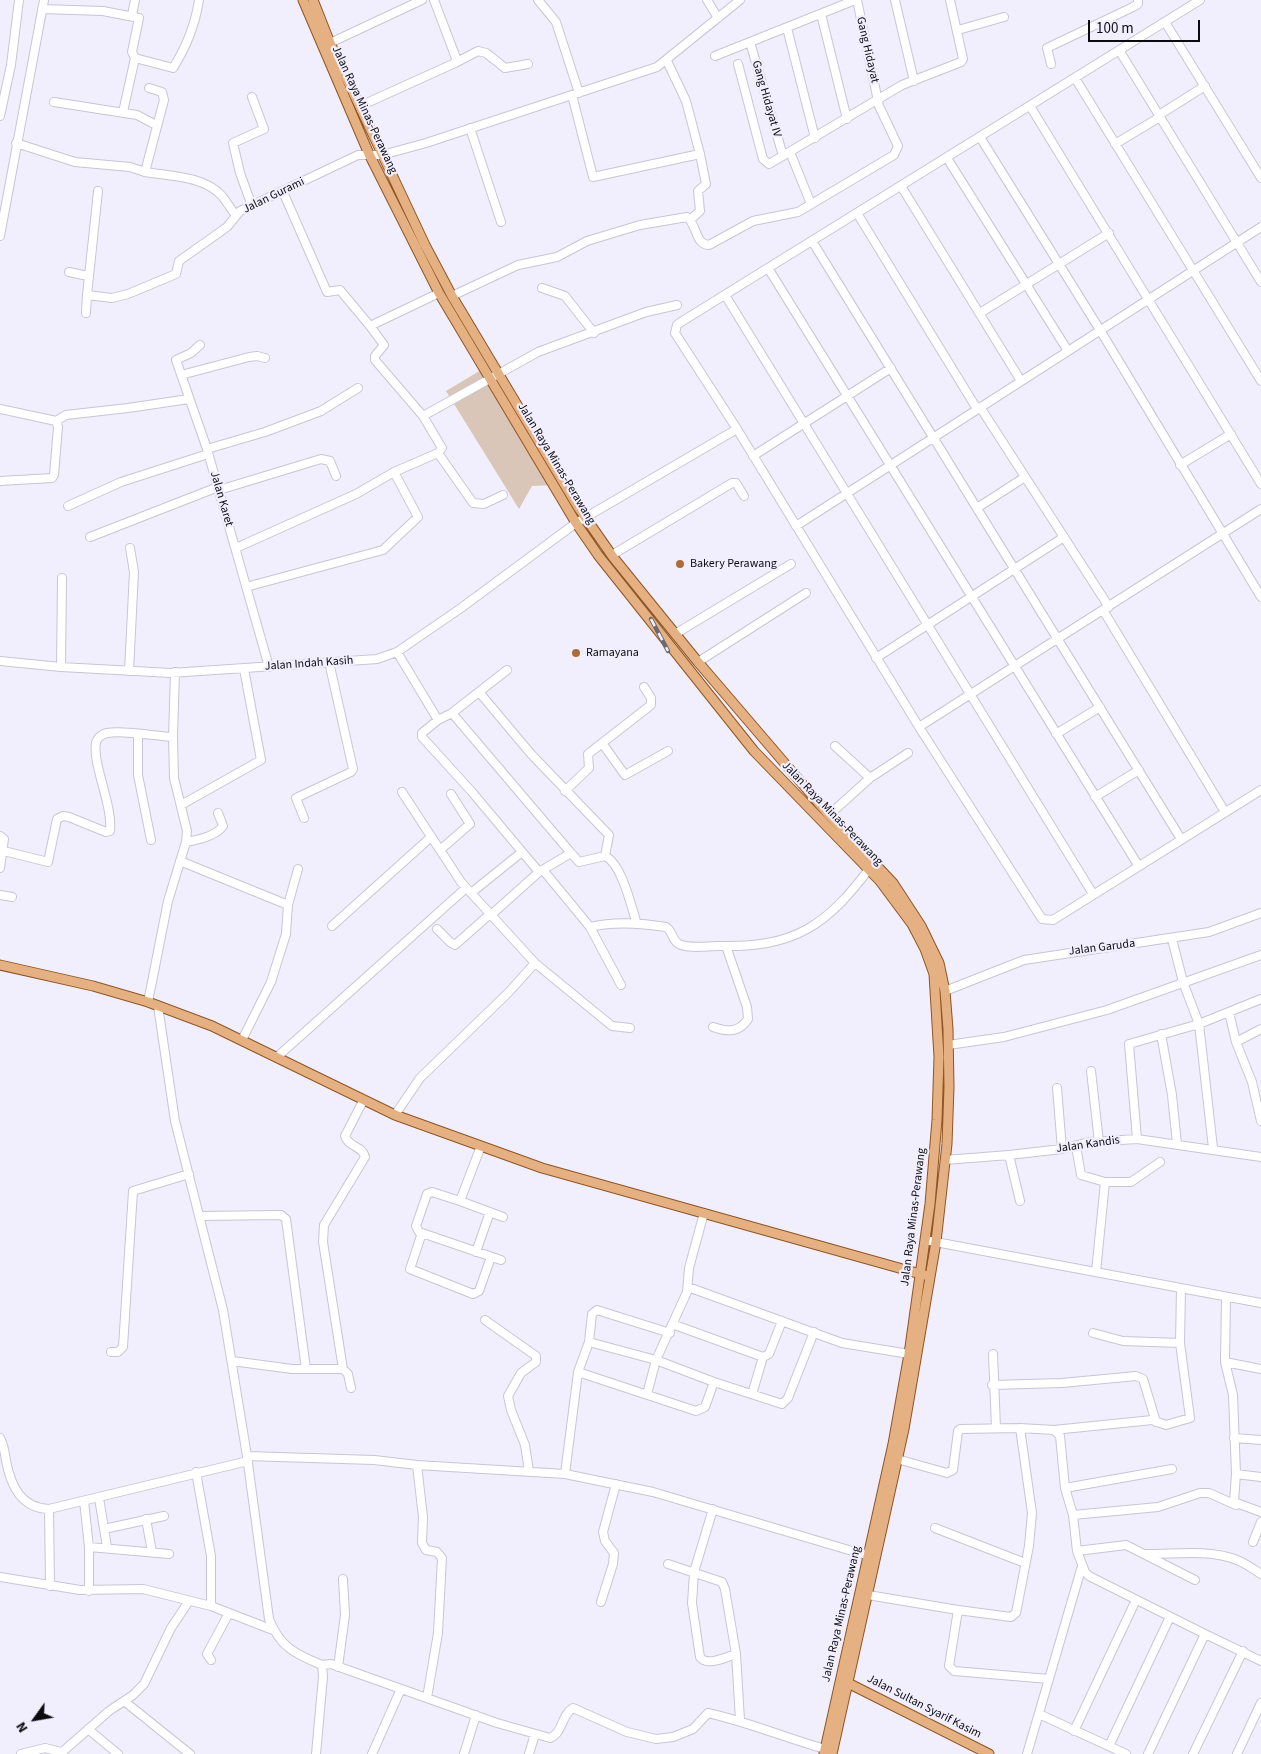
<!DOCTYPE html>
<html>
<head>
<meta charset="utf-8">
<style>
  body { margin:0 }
  #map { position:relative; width:1261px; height:1754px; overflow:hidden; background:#f1effe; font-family:"Source Sans 3",sans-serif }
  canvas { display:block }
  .north { position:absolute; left:10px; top:1694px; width:50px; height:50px; -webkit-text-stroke:4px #f1effe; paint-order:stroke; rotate:238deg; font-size:14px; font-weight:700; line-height:20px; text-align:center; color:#0c0c10 }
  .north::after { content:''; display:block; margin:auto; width:18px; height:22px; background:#0c0c10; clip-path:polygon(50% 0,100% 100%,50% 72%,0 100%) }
  .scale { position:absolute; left:1088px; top:20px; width:112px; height:22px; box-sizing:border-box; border:2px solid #0c0c10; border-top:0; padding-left:6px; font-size:15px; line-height:18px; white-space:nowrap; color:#0c0c10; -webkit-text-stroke:4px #f1effe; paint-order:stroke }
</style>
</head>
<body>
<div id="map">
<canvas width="1261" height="1754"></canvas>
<div class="north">N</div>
<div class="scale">100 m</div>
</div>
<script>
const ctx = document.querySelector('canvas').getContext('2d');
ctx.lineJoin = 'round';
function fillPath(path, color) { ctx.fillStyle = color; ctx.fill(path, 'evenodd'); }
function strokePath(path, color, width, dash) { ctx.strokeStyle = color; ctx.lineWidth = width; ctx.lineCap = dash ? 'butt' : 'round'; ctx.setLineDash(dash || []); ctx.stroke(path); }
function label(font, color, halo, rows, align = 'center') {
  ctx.font = font + ' "Source Sans 3",sans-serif'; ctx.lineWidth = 4.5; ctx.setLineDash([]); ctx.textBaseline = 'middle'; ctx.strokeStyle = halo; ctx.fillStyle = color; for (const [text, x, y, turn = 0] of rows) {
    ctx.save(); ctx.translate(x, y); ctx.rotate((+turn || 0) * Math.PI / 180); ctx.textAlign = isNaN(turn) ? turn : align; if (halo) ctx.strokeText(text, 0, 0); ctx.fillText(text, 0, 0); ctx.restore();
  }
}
const green = new Path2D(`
  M486,367l69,118 -23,1 -13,23 -73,-118z`);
const minor = new Path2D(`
  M538,0l18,22 23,71
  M707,0l11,18
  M895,0l19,81
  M42,9l61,2 36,7 -7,34 3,6 -12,54
  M821,14l26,105
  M132,15l3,-15
  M1165,22l96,156
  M787,28l28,110
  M958,30l46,-13
  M750,42l33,114
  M330,43l92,-43
  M1119,50l142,232
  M715,56l140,-56
  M135,58l38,10c14,-22 22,-42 26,-68
  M455,63l23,-12 8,2 19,15 23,-4
  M738,64l25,95 6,5 133,-79 59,-23 2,-3 -13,-59
  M1051,64l-4,-16 86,-41 5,-3v-4
  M1075,78l186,303
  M572,95l21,82 107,-23 -14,-53 -19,-40
  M252,97l12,32 -31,14 7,30 12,33
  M54,102l83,13 19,10
  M360,106l95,-43 1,-5 -22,-58
  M1030,106l231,378
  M1159,115l46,-29
  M0,116l11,-51 8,-65
  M470,128l31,94
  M980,137l120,193 161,267
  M16,143l59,19 55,5 15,5 19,-72 -2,-8 -13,-4
  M1115,144l45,-27
  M790,152l21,52
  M947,158l121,193
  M145,172c25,4 59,4 77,24 5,6 9,14 14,19
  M901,186l120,195
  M98,191l-11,104 25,3 16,-4 48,-20 3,-13 48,-34 13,-16 118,-56h24l44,-12 231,-76 83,-67
  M283,192l44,100 13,-2 30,36 69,-33
  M857,213l120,196
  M690,220l10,-9 -2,-20 8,-7 -6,-30
  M0,236l44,-236
  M812,241l369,598
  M768,268l370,597
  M69,272l19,4
  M542,288l23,8 29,37
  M725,295l368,599
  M452,296l66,-31 39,-8 30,-16 53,-16 47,-8c10,7 8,28 22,28l44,-24 45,-9 96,-57 4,-9 -19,-40 -22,-106
  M86,313l1,-18
  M980,313l129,-80
  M200,345l-9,8 -15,7 31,89 62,218
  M181,375l68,-18 8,-1 8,2
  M980,407l129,200
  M0,409l56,12 10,-6 62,-7 61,-9
  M423,416l115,-64 108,-40 31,-7
  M737,429l182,298 123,192 11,1 208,-130
  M207,449l58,-17 56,-21 37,-23
  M438,453l35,50 11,1 19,-9
  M753,456l138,-88
  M1180,465l51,-31
  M0,481l52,-3 2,-3 4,-48 -2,-6
  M219,490l102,-31 9,2 6,15
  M68,506l53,-24 87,-28
  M977,508l48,-31
  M796,526l465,-299
  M90,537l128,-50
  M236,548l120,-54 38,-22 44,-19 4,-5 -19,-32 -48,-56v-4l9,-11 -14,-19
  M612,555l120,-72h4l8,13
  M246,587l137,-37 35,-33 -24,-45
  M1103,610l122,202
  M675,634l116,-70
  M397,652l41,68 14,-7 119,140 -32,19 -48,43
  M876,658l188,-121
  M0,661l61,6 110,6 206,-14 20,-7 64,-44 115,-85 161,-94 -62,-96 2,-8 4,-3 519,-322
  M698,662l108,-69
  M61,667l1,-89
  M129,671l5,-99 -4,-24
  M479,692l52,62 78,81 -4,21 -26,6 -8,-9
  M452,713l55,-43
  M438,720l-16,13v4l50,55 67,80
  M919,727l342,-218
  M1056,734l44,-27
  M138,735v40l13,65
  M602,743l23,32 43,-24
  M835,746l35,32
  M565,791l24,-23 -1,-14 63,-49v-7l-7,-11
  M1095,797l44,-27
  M181,805l80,-45 -17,-91
  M829,815l41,-37 38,-25
  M304,818l-8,-20 55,-26 2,-3 -24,-107
  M0,836l4,3 -4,29
  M186,842c12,-2 30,-6 37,-16l-5,-13
  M440,850l30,-26 -19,-30
  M4,851l44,11 9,-43 6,-3 6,1 37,15 4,-1c3,-26 -18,-67 -14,-88 1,-5 6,-9 11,-10 17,-3 47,3 66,4
  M605,856c17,8 26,50 32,68
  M180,861l108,44
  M543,870l47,57
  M471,893l51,-41
  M0,895l12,2
  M332,926l99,-89
  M437,929l13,13 5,3 35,-31
  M1172,939l11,43 16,42 14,124
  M535,963l77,63 18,2
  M621,985l-31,-58c25,-6 50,-4 76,0 7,4 6,14 13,17 10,5 28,2 39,2 77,2 109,-20 154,-81
  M945,991l79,-31 185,-28 52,-19
  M148,1002l20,-101 18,-59 1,-11 -13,-53 -1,-41 2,-65
  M158,1006l17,115 48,189 24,146 22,163c11,28 26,35 53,46l1,12 -7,77
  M1229,1012l7,30
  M713,1027c14,5 26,6 35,-8l-1,-12 -21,-61
  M1261,1029l-25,13 16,40 9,39
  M1161,1034l11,61 5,49
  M242,1040l29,-58 15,-48 2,-29 10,-36
  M948,1045l56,-8 103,-27 154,-55
  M277,1057l189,-169
  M1091,1071l8,71
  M1057,1088l5,61
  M395,1115l25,-37 88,-85 27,-30 -74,-81 -59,-90
  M1137,1139l-8,-95 70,-20 62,-25
  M481,1146l-21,55 -28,-9 -5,2 -11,32 3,6 82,28
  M1076,1146l5,29 24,7 -9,90
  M1009,1155l11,46
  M945,1160l64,-5 53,-6 27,-7 48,-3 124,18
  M1105,1182h26l29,-20
  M460,1201l43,16
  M199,1216l82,-1 5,4 20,150
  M422,1233l-12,36 63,25 6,-3 12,-34
  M925,1240l336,63
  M476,1252l14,-40
  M688,1287l154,56 67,11
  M1226,1297l-1,65 8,33 3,79 25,3
  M485,1320l51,36v6l-15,11 -13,23 3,14 14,35 4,26
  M672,1324l91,33 6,-3 13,-33
  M589,1342l3,-28 5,-4 73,23
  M1180,1343l1,-54
  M111,1352h7l5,-5 10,-156 56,-17
  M993,1354l3,74
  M232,1361l60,8h51l5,5 3,14
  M1225,1362l36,7
  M343,1369l-20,-127 1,-17 41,-68c-2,-11 -17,-10 -20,-21l18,-35
  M578,1372l118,39 9,-4 9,-25
  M992,1385l70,-2 74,-7 7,3 13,43
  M647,1394l9,-34 31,-68 2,-24 15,-55
  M752,1394l11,-37
  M1020,1428l34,2 6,6 5,52 8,27 4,36 8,21 4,4 116,58 -57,120
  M1054,1430l98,-10 14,5 24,-7 -10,-75 -57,-2 -30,-8
  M0,1438c4,7 5,15 6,23 5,25 15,47 43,48l199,-48
  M1234,1438l27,2
  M247,1456l127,4 43,5 148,9 88,18 216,64
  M897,1459l50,14 6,-3 5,-39 2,-2 60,-1 12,85 -3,33 -13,67 -5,4 -53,-7
  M417,1465l6,52 -1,26 4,7 11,2 5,6 -4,75 -11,65
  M196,1472l15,84v50
  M565,1474l13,-102 11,-30 67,18 58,22 68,22 6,-6 26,-66
  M1236,1474l-2,28 27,10
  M1065,1488l107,-19
  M99,1498l8,49
  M84,1501l5,46v44
  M49,1509l1,77
  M713,1509l-19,63 -2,31 8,54c7,10 26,0 36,-3l4,66
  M1073,1515l85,-8 42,-14h9l27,12
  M146,1519l6,33
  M935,1528l90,35
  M104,1529l60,-13
  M1253,1542l8,-20
  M89,1547l80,7
  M1077,1551l49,-6 69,35
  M1147,1554c29,0 63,-5 90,6 8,3 16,9 24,14
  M668,1564l54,18 3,7 11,65
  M0,1577l80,13 63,-1 68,17 62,24
  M868,1595l90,15 -9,56 5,5 95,8
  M601,1602l12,-38 1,-11 -9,-12 -2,-9 13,-48
  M1205,1634l56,27
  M211,1660l-4,-6 22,-41
  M322,1665l9,-1 166,59 53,15c13,-5 11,-23 23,-30l54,24 29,7 17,-2 20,-8 15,-16c40,9 78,25 117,36
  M338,1667l7,-52 -2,-36
  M124,1701l66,53
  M1039,1714l87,40
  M88,1729l30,25
  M1074,1731l62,-131
  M1109,1746l61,-129
  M21,1754l24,-6 16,4
  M60,1754l49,-43 24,-16 11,-11 27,-56 18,-27
  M372,1754l29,-65
  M464,1754l12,-39
  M529,1754l6,-20
  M1027,1754l55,-188
  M1193,1754l50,-103
  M1237,1754l24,-51`);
const major = new Path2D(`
  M303,0l66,154 70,139 137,230 22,32 156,196 126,130 32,43 13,25 9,25 5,83 -2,63 -7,84 -21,150 -16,90 -69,310
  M313,0l17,43 95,202 27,51 126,211 35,50 85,105 131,153 64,68 28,43 18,37 6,28 3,38 1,58 -2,57 -11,98 -32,187 -72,325
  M0,965l93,21 55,16 64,24 183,89 147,53 382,107
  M844,1681l145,73`);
const rail = new Path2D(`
  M651,619l17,32`);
const markers = [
  [680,564,5,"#ae6d38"],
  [576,653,5,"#ae6d38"]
];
const streetNames = [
  ["Gang Hidayat",867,50,77],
  ["Gang Hidayat IV",766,99,74],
  ["Jalan Raya Minas-Perawang",364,110,65],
  ["Jalan Gurami",274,196,-26],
  ["Jalan Raya Minas-Perawang",556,464,59],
  ["Jalan Karet",221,499,74],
  ["Jalan Indah Kasih",309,664,-4],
  ["Jalan Raya Minas-Perawang",832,814,46],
  ["Jalan Garuda",1102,948,-7],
  ["Jalan Kandis",1088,1145,-8],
  ["Jalan Raya Minas-Perawang",914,1217,-83],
  ["Jalan Raya Minas-Perawang",842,1614,-77],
  ["Jalan Sultan Syarif Kasim",924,1707,27]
];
const poiNames = [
  ["Bakery Perawang",690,564],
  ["Ramayana",586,653]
];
fillPath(green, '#d9c6b9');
strokePath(minor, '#c7c6d4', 10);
strokePath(major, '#8f5524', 11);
strokePath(minor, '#fff', 8);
strokePath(major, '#e6b182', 9);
strokePath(rail, '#6b6a73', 4.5);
strokePath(rail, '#f1effe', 2.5, [8]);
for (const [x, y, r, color] of markers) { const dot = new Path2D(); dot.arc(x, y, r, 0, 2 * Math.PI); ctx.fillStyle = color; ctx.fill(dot); strokePath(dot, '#f1effe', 2); }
label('12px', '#0c0c10', '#f1effe', streetNames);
label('12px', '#0c0c10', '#f1effe', poiNames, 'left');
</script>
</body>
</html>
